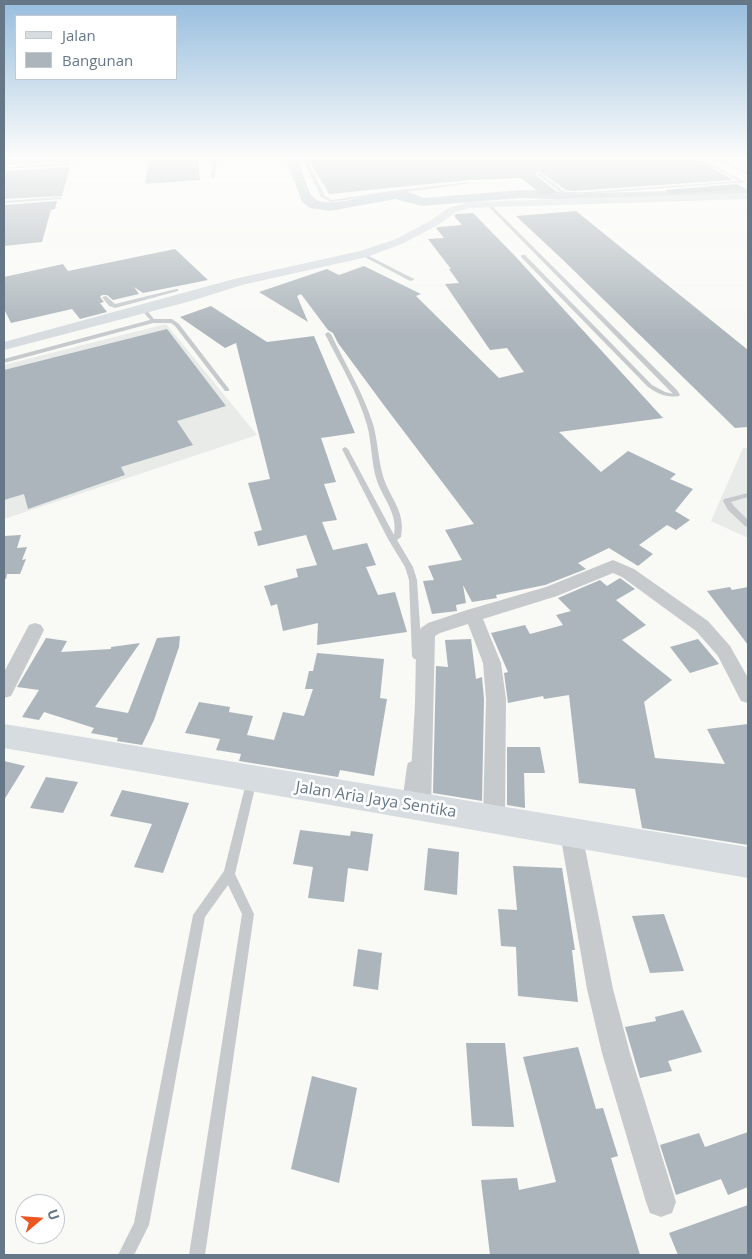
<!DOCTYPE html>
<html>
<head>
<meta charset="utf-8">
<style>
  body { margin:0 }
  #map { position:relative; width:752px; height:1259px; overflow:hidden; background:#f9f9f6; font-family:"Open Sans",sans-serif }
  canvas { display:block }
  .frame { position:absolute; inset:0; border:5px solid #667888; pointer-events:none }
  .legend { position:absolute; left:15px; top:15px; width:162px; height:65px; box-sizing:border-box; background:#fff; border:1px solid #c2c9cf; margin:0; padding:6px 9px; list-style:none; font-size:15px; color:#667888 }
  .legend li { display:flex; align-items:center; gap:10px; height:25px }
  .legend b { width:25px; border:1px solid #c2c9cf }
  .north { position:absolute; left:15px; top:1194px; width:50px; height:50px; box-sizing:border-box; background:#fff; border:1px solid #c2c9cf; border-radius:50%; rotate:72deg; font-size:14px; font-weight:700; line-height:20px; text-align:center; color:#667888 }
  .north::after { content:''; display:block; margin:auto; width:18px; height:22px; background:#eb5623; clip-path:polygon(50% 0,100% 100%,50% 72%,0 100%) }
</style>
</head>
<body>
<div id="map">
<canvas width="752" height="1259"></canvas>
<div class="frame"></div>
<ul class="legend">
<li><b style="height:6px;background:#d6dce0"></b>Jalan</li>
<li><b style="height:14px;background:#acb5bb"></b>Bangunan</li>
</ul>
<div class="north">U</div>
</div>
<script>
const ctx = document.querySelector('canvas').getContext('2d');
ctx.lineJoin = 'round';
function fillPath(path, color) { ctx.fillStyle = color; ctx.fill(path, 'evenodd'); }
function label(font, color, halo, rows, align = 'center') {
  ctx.font = font + ' "Open Sans",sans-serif'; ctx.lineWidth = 5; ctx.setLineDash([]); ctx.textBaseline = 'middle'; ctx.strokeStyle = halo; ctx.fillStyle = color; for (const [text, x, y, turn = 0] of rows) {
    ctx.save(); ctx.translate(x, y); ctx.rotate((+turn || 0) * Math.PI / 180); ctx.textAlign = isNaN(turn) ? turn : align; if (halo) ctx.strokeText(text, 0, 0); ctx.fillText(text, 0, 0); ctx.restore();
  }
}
const built = new Path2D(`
  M166,324l91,111 -253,84v-154z
  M743,448h5v90l-37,-17z`);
const river = new Path2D(`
  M4,159h40l-6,4 -34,2z
  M286,159h12c4,10 9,32 16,39 12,12 63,-5 79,-7 11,-1 21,3 30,7l98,-8 73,3 154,-4v8l-154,4 -73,-3 -99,8 -27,-7 -65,12 -20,-3 -8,-6z`);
const building = new Path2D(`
  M149,159h49l2,21 -55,4z
  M333,159h364l36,21 -160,11 -7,-1 -27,-19 -4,2 1,2 22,18 -17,1 -20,-16 -51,2 -141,14 -20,-34z
  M70,167l-8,29 -58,3v-28z
  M737,184l9,5 -75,5 -6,-4z
  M57,201l-2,8 -4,1 -9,32 -38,4v-41z
  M576,211l172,139v77l-13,1 -173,-169 -46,-43z
  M473,213l42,43 148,162 -104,14 42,40 27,-21 48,23 -6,5 23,10 -18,22 15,9 -14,10 -9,-5 -28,20 14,9 -15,12 -29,-18 -31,15 8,6 -41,16 -49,10 1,3 -25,4 -9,-17 3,18 -10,2 1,6 -25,3 -9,-33 11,-1 -6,-14 34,-6 -17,-30 29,-6 -91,-120 -45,-61 -5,-10 -5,-3 -27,-36 -4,2 11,26 -49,-30 68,-23 12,6 25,-9 57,28 -5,2 83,82 25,-6 -17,-24 -17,2 -45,-66 14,-1 -10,-14h2l-23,-30 16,-1 -8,-10 2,-1 24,-2 -8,-9 2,-2z
  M175,249l33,31 -65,13 -9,-6 5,7 -26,6 -6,-5h-5l-2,2 4,5 -4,1 7,9 -27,7 -8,-10 -61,14 -7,-14v-32l59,-13 5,7z
  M211,306l56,36 47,-6 41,97 -34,5 15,44 -12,2 13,36 -15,2 11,28 34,-7 9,22 -10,2 12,28 17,-3 12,40 -90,13 1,-22 -35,8 -6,-27 -6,2 -7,-20 34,-9 -2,-8 21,-4 -11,-30 -48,11 -4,-14 8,-2 -14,-47 22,-4 -34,-136 -11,5 -45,-31z
  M167,329l59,77 -49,15 16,24 -72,22 4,8 -97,34 -4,-15 -20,6v-130z
  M21,535l-4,13 10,-1 -5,13 4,-1 -6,15h-13l-1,5 -2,-1v-42z
  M620,578l15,11 -19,11 30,25 -24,15 50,40 -28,22 11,56 70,6 -18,-35 41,-5v121l-106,-17 -7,-39 -56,-6 -10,-88 -25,4 -1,-3 -35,7 -4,-30 4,-1 -17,-39 34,-8 5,9 33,-9 -7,-10 15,-4 -13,-13 42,-18 7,6z
  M730,587l2,3 16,-3v58l-41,-54z
  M180,636l-1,11 -25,73 -12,25 -25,-4 1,-3 -27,-5 3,-5 -50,-16 -5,8 -17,-3 17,-27 -22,-3 29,-49 21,3 -6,11 50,-3v-2l29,-4 -45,64 33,6 29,-75z
  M471,639l5,40 6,-2 2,22 -2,102 -49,-8 3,-127 12,1 -3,-27z
  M698,639l21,25 -29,9 -20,-26z
  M317,653l67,6 -4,39 7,1 -13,77 -34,-6 -2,7 -99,-16 2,-7 -25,-4 4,-11 -35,-6 14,-31 31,5 -1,5 24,4 -6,19 27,5 9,-28 21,4 9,-27h-8l4,-18h4z
  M507,747h33l5,26h-21l1,35 -18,-3z
  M4,761l21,5 -21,34z
  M46,777l32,5 -15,31 -33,-5z
  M122,790l67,13 -26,70 -29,-6 18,-43 -42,-8z
  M300,830l50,6 1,-5 22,3 -5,37 -20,-3 -4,34 -36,-4 5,-31 -20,-3z
  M428,848l31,4 -2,43 -33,-5z
  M513,866l49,2 13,82h-3l6,52 -60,-6 -2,-49 -15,-1 -3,-37 19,1z
  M664,914l20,57 -34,2 -18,-57z
  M358,949l24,4 -4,37 -25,-4z
  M683,1010l19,42 -34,9 4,10 -32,7 -15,-51 31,-6 -1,-4z
  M466,1043h39l9,84 -42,-1z
  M578,1047l18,62 7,-1 15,48 -7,2 29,97h-150l-9,-75 36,-2 2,12 37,-8 -33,-125z
  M312,1076l45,12 -18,95 -48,-14z
  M748,1132v55l-20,8 -7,-16 -45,16 -16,-50 39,-12 6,14z
  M748,1205v50h-70l-9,-22z`);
const lane = new Path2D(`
  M213,159h4l-2,18 -2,1 -2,-1z
  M303,159h5l-1,1 18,36 7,4 58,-9 80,-9 2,1 -141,19 -10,-5z
  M699,159h4l42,23 -172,13 -10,-1 -26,-20 3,-1 25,19 8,1 166,-12z
  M716,159h4l28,14v2z
  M69,163l1,2 -66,4v-2z
  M61,197l1,2 -58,4v-2z
  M486,202h2l189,188 3,5 -1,1c-12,2 -21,-2 -31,-9l-127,-130v-2h4l127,130 13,7 8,2 -187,-190z
  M363,253l51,26v1l-4,1 -49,-26z
  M176,289h2v2l-63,17 -6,-2 -7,-9 4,-1 9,8z
  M144,307l10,12h18l7,5 50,65v2h-4l-50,-65 -4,-3h-18l-149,40v-4l146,-39 -9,-11z
  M328,332l3,2c14,30 32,58 42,90 5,17 5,35 10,52 7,23 23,35 18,61l-4,3 16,27 4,13 5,76 -2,3h-6l-2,-3 -3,-76 -4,-13 -17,-28 -46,-90 3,-2 3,2 46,86c4,-21 -10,-35 -17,-54 -6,-18 -5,-38 -10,-56 -9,-32 -27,-61 -42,-91z
  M748,493v4l-17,5 3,4 14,14v7l-3,-1 -17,-16 -5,-9 1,-2z
  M412,761l4,2 1,3 -5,37 -1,4 -4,1 -4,-1 -1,-4 5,-37 1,-3z
  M252,774l4,2 1,3 -22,95 19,40 -49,341h-16l53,-341 -14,-29 -23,32 -56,308 -15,30h-16l16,-32 59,-308 31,-44 23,-92 1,-3z`);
const street = new Path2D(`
  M47,159h34l-3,2 -74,4v-4z
  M613,560l21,9 74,52 22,25 18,32v25l-7,-2 -23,-45 -22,-25 -74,-54 -9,-4 -56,23 -74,23 18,44 5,36 -1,120 -3,8 -8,3 -8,-3 -3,-8 3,-120 -3,-36 -15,-39 -28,9 -5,3 -4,171 -3,7 -8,3 -8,-3 -3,-7 6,-103 1,-52 2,-19 3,-5 7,-5 39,-13 79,-23z
  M35,623l6,2 3,5 -33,66 -7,2v-26l25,-47z
  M571,822l8,3 3,8 31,156 17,64 46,149 -4,11 -11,4 -11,-4 -4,-11 -44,-149 -15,-64 -27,-156 3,-8z`);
const secondary = new Path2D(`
  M748,193v6l-278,9 -14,4 -18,13 -34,18 -37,14 -125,28 -51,16 -187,49v-8l230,-63 126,-28 36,-12 34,-18 18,-13 21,-6z
  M4,724l744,123v31l-744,-130z`);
const nearStreetnames = [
  ["Jalan Aria Jaya Sentika",376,800,9]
];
fillPath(built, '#e9ebe9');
fillPath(river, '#becace');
fillPath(building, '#acb5bb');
fillPath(lane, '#c6cacd');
fillPath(street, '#c6cacd');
fillPath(secondary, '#d6dce0');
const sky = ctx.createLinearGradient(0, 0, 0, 335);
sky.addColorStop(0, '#97bdde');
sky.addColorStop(0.47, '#fcfcfb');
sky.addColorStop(1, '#fcfcfb00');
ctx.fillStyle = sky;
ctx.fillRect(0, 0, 752, 335);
label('16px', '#667888', '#fff', nearStreetnames);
</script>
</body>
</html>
